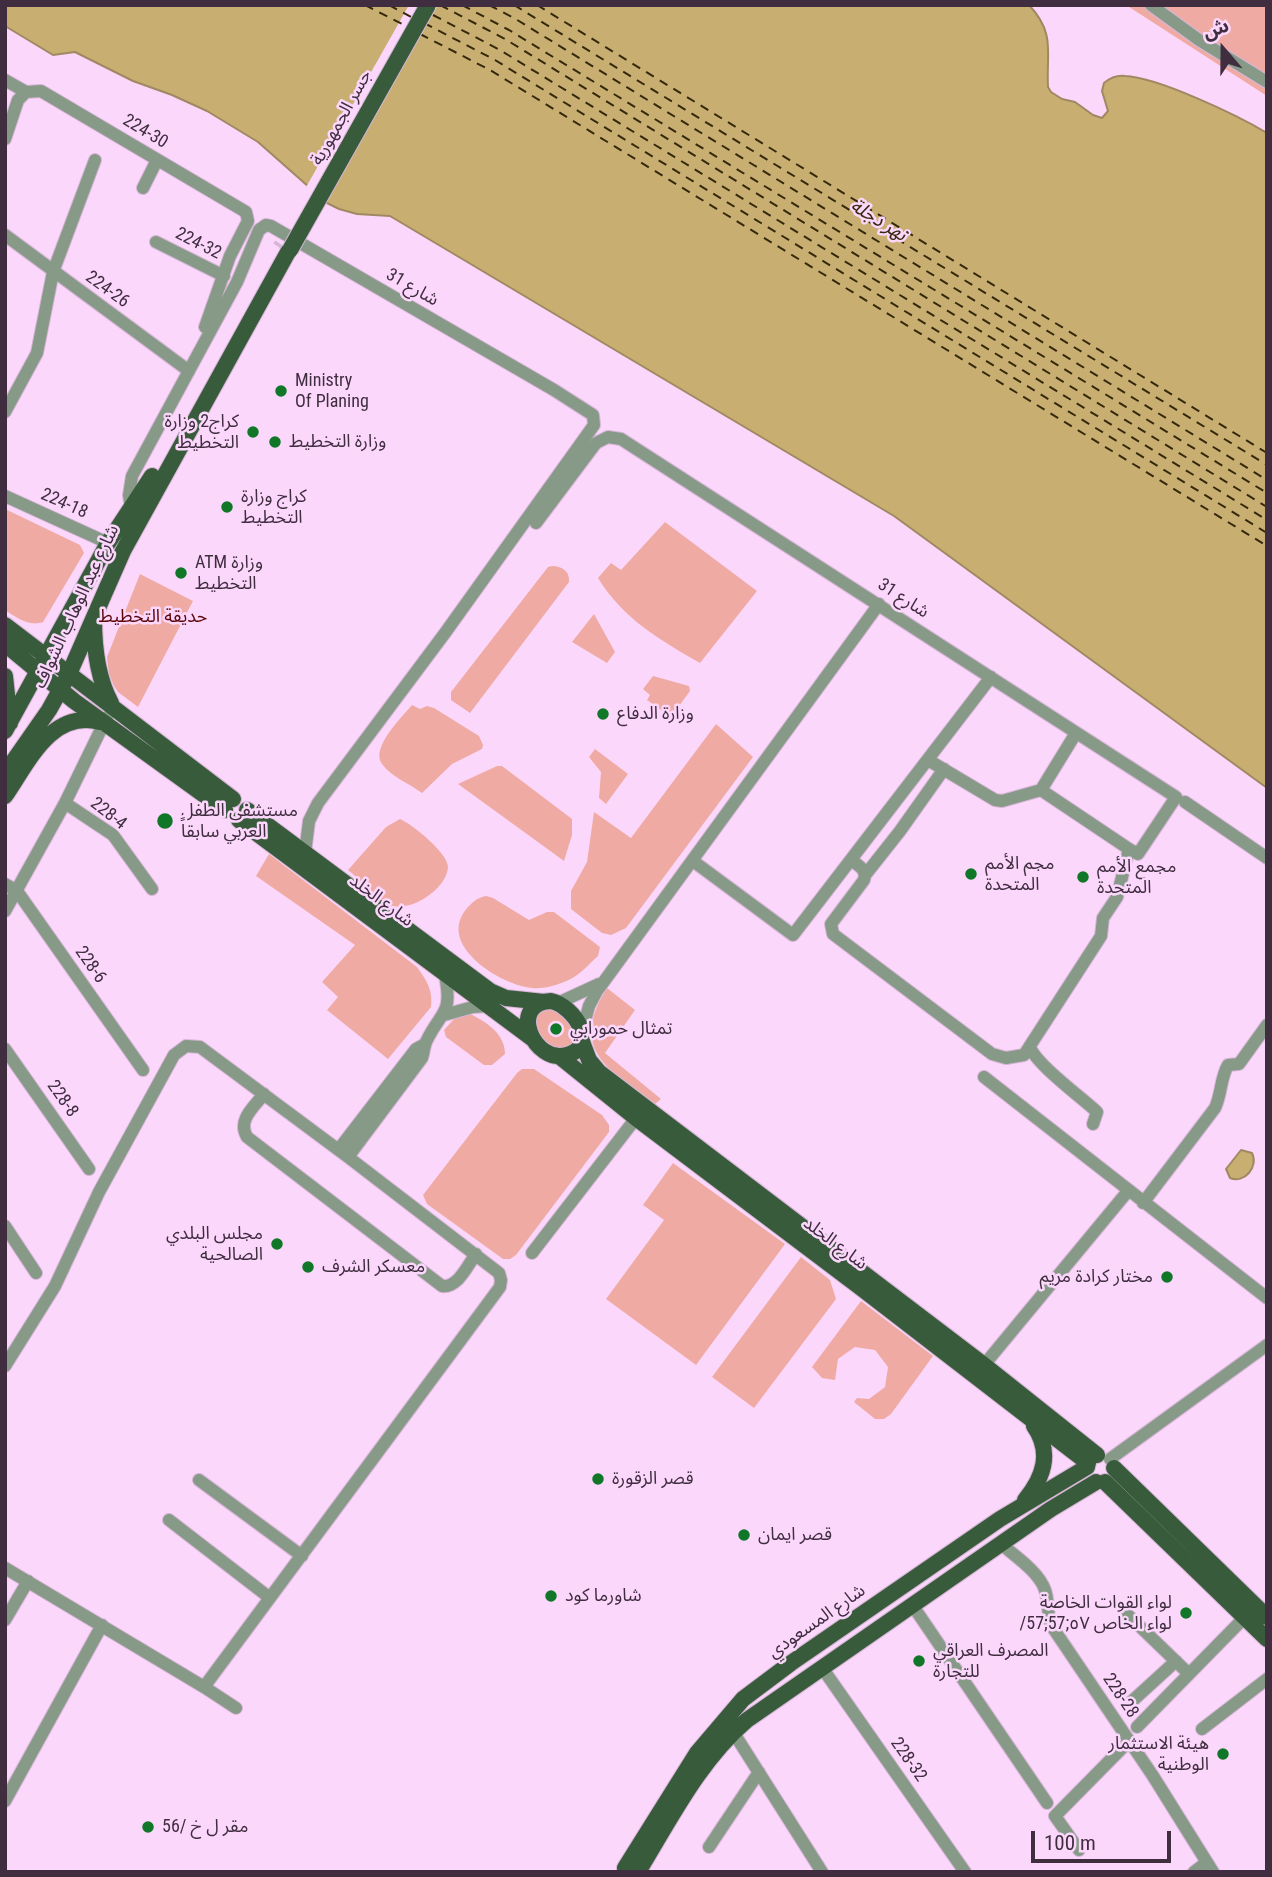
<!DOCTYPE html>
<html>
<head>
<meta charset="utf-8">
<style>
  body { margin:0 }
  #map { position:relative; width:1272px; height:1877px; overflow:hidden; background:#fcd7fc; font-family:"Roboto Condensed","Noto Sans Arabic",sans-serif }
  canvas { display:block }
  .frame { position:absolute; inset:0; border:7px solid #402e40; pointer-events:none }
  .north { position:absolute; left:1188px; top:14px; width:70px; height:70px; -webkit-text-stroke:5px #fcd7fc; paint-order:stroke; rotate:340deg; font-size:19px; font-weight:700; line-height:28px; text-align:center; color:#402e40 }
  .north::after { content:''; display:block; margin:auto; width:24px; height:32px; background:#402e40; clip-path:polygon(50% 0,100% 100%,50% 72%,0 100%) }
  .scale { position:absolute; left:1031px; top:1831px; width:140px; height:32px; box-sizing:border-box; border:4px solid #402e40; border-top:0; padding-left:9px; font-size:21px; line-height:24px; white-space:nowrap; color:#402e40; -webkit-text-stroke:5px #fcd7fc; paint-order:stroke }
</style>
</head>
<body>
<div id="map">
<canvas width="1272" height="1877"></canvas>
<div class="frame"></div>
<div class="north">ش</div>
<div class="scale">100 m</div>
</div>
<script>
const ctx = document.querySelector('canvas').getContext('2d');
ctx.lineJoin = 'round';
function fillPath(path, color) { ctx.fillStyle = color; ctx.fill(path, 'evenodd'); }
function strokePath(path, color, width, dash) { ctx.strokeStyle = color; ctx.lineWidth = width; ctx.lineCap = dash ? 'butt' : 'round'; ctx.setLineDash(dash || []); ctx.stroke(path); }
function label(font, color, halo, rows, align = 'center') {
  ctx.font = font + ' "Roboto Condensed","Noto Sans Arabic",sans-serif'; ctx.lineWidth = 5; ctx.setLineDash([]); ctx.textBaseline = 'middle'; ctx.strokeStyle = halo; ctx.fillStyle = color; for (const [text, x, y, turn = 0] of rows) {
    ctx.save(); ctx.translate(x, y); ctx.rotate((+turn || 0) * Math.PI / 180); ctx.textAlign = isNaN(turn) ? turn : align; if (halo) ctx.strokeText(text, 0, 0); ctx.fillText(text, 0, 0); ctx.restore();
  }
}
const green = new Path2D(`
  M1126,5h141v91z
  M5,509l75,36 4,8 -41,69c-14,5 -26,-4 -38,-12z
  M665,522l92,69 -57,72c-40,-23 -77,-44 -102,-85l13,-15 10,7z
  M552,566c10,0 18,5 17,16l-99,131 -19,-13v-8l97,-125z
  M140,574l53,27 -55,106 -20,-15 -4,-6 -5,-12 -2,-17z
  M594,614l21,38 -8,11 -35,-21z
  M653,676l36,10 1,5 -19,26 -24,-17 3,-5 -7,-6z
  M412,705l8,4 7,-3 7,2 45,28 4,9 -1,4 -30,15 -30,29c-12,-9 -32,-17 -40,-29 -12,-16 20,-47 30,-59z
  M716,724l37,33 -127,171 -15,7 -9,-2 -31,-24v-18l16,-29 7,-50 37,26z
  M595,749l33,25 -22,30 -7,-6 2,-26 -12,-15z
  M497,766h5l70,53v16l-8,26 -106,-77z
  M400,819c12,5 48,34 48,48 -1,21 -36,46 -58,38 -9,-4 -33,-28 -42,-35l38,-43z
  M269,854l148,113c10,14 16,23 14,40l-43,52 -61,-49 11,-13 -16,-15 33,-37 -99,-69z
  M486,896l7,2 36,22 18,-8h7l46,35 -2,9c-10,9 -21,22 -34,26 -10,4 -22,7 -32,6 -32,-3 -98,-44 -64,-81 6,-6 9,-9 18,-11z
  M607,988l28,22 -30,43 56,46 -7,6c-45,-36 -86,-55 -47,-117z
  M549,1007l25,14 2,22 -20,8 -20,-16 -1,-20z
  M470,1014c17,8 35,20 35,40l-13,11h-8l-38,-28 -2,-7 11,-12z
  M522,1069h12l68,46 7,10v7l-93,123 -6,4h-7l-76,-55 -4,-9 94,-122z
  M673,1163l112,81 -89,121 -90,-66 58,-79 -21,-15z
  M801,1257l29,23 6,19 -82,109 -42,-31z
  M861,1301l72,55 -42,58 -7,5h-9l-21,-17 3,-4 12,1 16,-12 3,-20 -13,-17 -20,-3 -17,12 -3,21 -13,-2 -10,-11z`);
const water = new Path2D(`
  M5,5h1024c27,29 17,47 19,82l3,5 11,7 13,3 18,13 9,3 6,-7 -6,-20 2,-8c6,-5 13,-8 21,-7 32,1 112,39 142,57v655l-373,-272 -504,-300 -33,-2 -18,-5 -12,-6 -69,-61 -51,-31 -35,-16 -39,-14 -58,-29 -22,3 -48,-29z
  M1241,1150l11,3c7,14 -8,31 -22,25l-4,-9z`);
const pier = new Path2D(`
  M409,5h29l-114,200 -19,-16z`);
const ferry = new Path2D(`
  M365,5l41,21
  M389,5l24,13
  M440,5l65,34 762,468
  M462,5l47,25 758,463
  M489,5l25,13 753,462
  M514,5l753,460
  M537,5l730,448
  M433,15l67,35 767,470
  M424,23l71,37 772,473
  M420,34l70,36 777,476`);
const majorTunnel = new Path2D(`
  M280,248l2,-3`);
const minor = new Path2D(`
  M1151,5l48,35 68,42
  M5,80l21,12
  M26,92l15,-1 205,121 2,9 -18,35 -25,71
  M5,139l13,-39 8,-8
  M143,188l14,-28
  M5,235l184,136
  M156,242l68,34
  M5,412l32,-59 16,-81 42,-112
  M5,496l103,47
  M131,508l-2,-13 3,-19 105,-194 22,-52 7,-5 5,1 283,164 39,25 1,10 -149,208 -127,170 -9,18 -4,32
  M536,523l60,-80 12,-6 13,2 555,358 -38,57 -9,-5
  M1041,790l35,-57
  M1185,802l82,56
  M65,803l48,32 39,54
  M851,860c8,6 16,9 13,20l-33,44 2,10 159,120 14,4 18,-3 77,-119 2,-18 14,-21 12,-48 -88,-59 -39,11 -7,-1 -67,-40
  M693,861l100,74 198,-258
  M866,874l34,-43 44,-62
  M5,884l12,7 126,179
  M5,911l60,-108 42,-86
  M558,1003l41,-19
  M444,1015l29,-8 15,-1
  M582,1032l7,-26 8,-15 282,-387
  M1030,1047c6,17 51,50 67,65l-4,12
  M5,1049l84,120
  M984,1077l283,221
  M264,1094c-10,13 -27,26 -17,43l195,149c16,2 25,-20 34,-32
  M339,1149l77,-100 9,-5
  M348,1157l74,-99c2,-6 2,-11 4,-16 15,-32 27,-26 19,-67
  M1143,1203l72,-95c7,-15 5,-29 13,-43l11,-1 28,-39
  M5,1226l31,47
  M532,1253l104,-135
  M984,1365l144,-174
  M5,1366l50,-80 44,-94 75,-137 12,-9 14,1 148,110 151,116 2,7 -1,7 -296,400
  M1110,1459l157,-114
  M199,1480l103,76
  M169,1520l101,78
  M1001,1544c14,12 38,28 44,46 4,11 2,23 6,35l102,151 60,96
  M5,1568l199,119 32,21
  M913,1606l134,197
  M1126,1613l63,61
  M5,1620l23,-39
  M823,1669l142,203
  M1130,1703l46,-42
  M730,1727l92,145
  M1137,1727l108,-110
  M1202,1729l65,-50
  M5,1801l97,-176
  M709,1847l50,-75
  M1079,1850l-24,-34 74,-75
  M1194,1872l13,-10`);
const major = new Path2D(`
  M94,619c0,29 3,58 17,84
  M5,625l228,174
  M5,644l69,57 151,109
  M5,676l5,47
  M5,731l103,-188 44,-67
  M5,773l44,-63 20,-36 54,-123 165,-299
  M5,796c23,-33 46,-87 95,-74
  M247,810l243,181 16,7 38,4
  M239,820l294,219
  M551,1001c23,5 49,45 16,54 -33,10 -60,-52 -16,-54z
  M581,1039l8,21 10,12 385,293 113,90
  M559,1056l77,62 224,169 228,176
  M1114,1468l153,149
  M1105,1482l162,157
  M1025,1500c19,-23 27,-48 9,-74
  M625,1868l72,-115 46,-54 48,-36 209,-144 87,-52
  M638,1872c33,-54 61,-111 109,-152l304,-211 45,-27`);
const majorBridge = new Path2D(`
  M290,250l138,-245`);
const markers = [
  [281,391,7,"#107729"],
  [253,432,7,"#107729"],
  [275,442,7,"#107729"],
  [227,507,7,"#107729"],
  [181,573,7,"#107729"],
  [603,714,7,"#107729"],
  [165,821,9,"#107729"],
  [971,874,7,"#107729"],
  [1083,877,7,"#107729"],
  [556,1029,7,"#107729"],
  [277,1244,7,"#107729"],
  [308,1267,7,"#107729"],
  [1167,1277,7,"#107729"],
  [598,1479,7,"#107729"],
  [744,1535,7,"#107729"],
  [551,1596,7,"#107729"],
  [1186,1613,7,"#107729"],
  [919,1661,7,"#107729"],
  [1223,1754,7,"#107729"],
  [148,1827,7,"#107729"]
];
const streetNames = [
  ["جسر الجمهورية",342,118,-61],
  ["224-30",145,132,31],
  ["224-32",198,244,27],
  ["شارع 31",412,288,30],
  ["224-26",107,290,36],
  ["224-18",64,504,24],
  ["شارع 31",903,599,33],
  ["شارع عبد الوهاب الشواف",77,607,-65],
  ["228-4",108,814,38],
  ["شارع الخلد",381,901,37],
  ["228-6",90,965,55],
  ["228-8",62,1099,55],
  ["شارع الخلد",835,1244,37],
  ["شارع المسعودي",817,1622,-35],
  ["228-28",1120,1696,56],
  ["228-32",908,1760,55]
];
const poiNames = [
  ["Ministry",295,381],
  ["Of Planing",295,402],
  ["كراج2 وزارة",239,422,"right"],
  ["التخطيط",239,443,"right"],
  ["وزارة التخطيط",289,442],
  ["كراج وزارة",241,497],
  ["التخطيط",241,518],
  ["ATM وزارة",195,563],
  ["التخطيط",195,584],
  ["وزارة الدفاع",617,714],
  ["مستشفى الطفل",181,811],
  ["العربي سابقاً",181,832],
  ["مجم الأمم",985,864],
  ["المتحدة",985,885],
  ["مجمع الأمم",1097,867],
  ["المتحدة",1097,888],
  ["تمثال حمورابي",570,1029],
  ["مجلس البلدي",263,1234,"right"],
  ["الصالحية",263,1255,"right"],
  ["معسكر الشرف",322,1267],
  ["مختار كرادة مريم",1153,1277,"right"],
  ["قصر الزقورة",612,1479],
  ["قصر ايمان",758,1535],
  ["شاورما كود",565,1596],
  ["لواء القوات الخاصة",1172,1603,"right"],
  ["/57;لواء الخاص ٥٧;57",1172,1624,"right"],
  ["المصرف العراقي",933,1651],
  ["للتجارة",933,1672],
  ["هيئة الاستثمار",1209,1744,"right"],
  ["الوطنية",1209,1765,"right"],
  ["مقر ل خ /56",162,1827]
];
const parkNames = [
  ["حديقة التخطيط",153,617]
];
const waterNames = [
  ["نهر دجلة",878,221,32]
];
fillPath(green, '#efaba3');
fillPath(water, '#c9ae71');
strokePath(water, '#a08862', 2);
fillPath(pier, '#fcd7fc');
strokePath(ferry, '#35290c', 2, [9, 7]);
strokePath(majorTunnel, '#d6b5d6', 16, [16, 8]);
strokePath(minor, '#d6b5d6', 14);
strokePath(major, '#d6b5d6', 18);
strokePath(minor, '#869a87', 12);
strokePath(major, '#385b3b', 16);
strokePath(majorBridge, '#d6b5d6', 18, []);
strokePath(majorBridge, '#385b3b', 16);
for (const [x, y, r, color] of markers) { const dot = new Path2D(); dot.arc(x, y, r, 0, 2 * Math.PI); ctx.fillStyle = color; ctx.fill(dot); strokePath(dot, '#fcd7fc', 2.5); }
label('18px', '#402e40', '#fcd7fc', streetNames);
label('18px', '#402e40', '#fcd7fc', poiNames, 'left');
label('18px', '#5b070a', '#fcd7fc', parkNames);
label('italic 19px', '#35290c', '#fcd7fc', waterNames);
</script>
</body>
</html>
